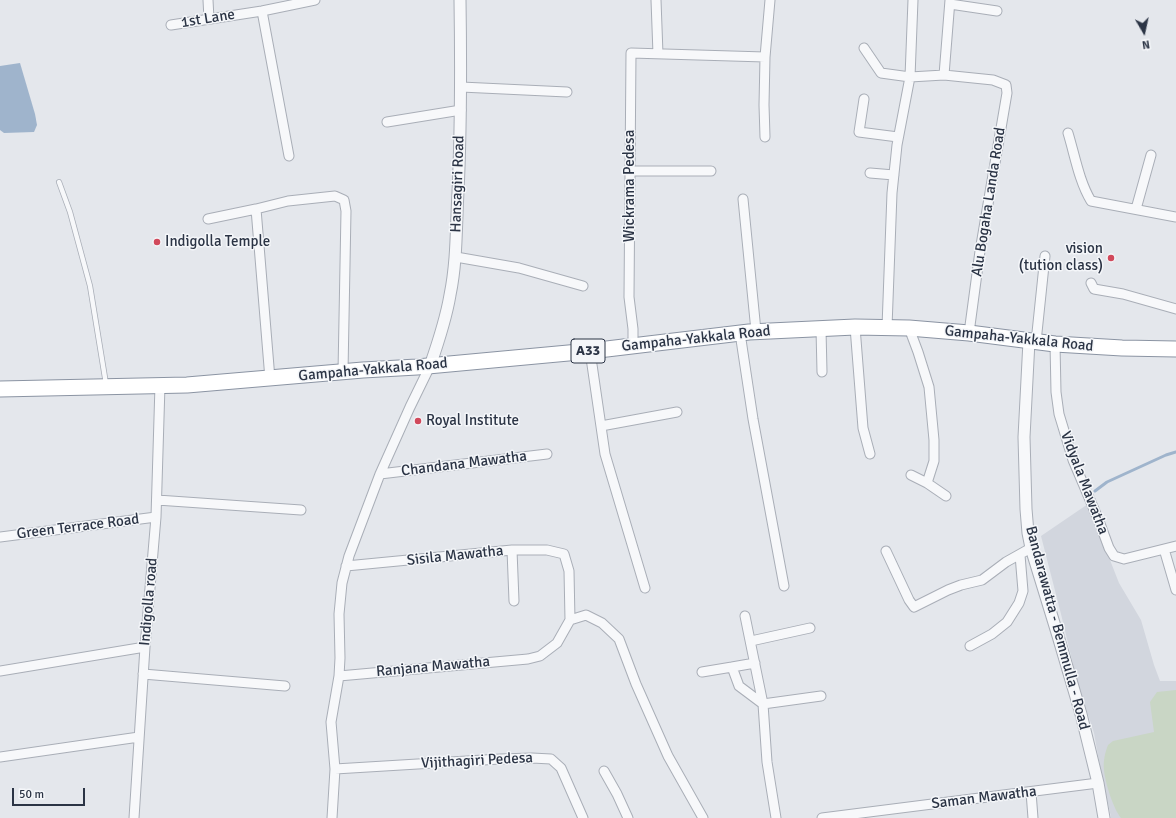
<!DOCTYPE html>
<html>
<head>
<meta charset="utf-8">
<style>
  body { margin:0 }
  #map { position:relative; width:1176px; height:818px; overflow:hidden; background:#e4e7ec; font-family:Signika,sans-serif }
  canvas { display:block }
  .north { position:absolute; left:1124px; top:12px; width:40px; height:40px; -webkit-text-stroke:3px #f4f6f9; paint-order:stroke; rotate:171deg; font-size:11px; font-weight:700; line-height:16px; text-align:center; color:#2b3445 }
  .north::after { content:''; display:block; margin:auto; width:14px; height:18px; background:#2b3445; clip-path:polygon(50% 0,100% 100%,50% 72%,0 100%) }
  .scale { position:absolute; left:12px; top:788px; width:73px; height:18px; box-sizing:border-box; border:2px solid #2b3445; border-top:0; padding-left:5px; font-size:12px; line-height:14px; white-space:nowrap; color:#2b3445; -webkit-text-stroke:3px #f4f6f9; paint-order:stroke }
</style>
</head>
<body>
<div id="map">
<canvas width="1176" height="818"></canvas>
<div class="north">N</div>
<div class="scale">50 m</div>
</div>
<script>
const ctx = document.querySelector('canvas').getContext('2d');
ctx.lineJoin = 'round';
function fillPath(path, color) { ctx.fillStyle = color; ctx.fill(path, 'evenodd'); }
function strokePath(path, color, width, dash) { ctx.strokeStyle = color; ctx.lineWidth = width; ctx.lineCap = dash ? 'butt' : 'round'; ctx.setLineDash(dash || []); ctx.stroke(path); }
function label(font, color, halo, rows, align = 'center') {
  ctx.font = font + ' Signika,sans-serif'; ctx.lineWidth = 3; ctx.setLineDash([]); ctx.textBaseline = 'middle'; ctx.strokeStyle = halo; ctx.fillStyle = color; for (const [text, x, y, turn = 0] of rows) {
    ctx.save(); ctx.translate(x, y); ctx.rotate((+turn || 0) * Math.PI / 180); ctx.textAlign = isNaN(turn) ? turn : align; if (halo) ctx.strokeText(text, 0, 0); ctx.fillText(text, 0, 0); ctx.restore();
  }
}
const built = new Path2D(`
  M1088,504l31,79 22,37 13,45 6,16h16v137h-65v-1l-10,-45 -7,-39 -17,-52 -16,-67 -20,-78z`);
const green = new Path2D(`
  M1176,690v128h-55c-8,-10 -16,-36 -17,-48 -1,-9 1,-17 4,-25l5,-4 41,-9 -4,-30 7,-10z`);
const water = new Path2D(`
  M20,63l15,51 2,11 -3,7 -30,1 -4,-3v-64z`);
const stream = new Path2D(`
  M1095,491l12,-9 59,-27 10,-3`);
const service = new Path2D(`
  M59,182l11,30 20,74 16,98`);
const minor = new Path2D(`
  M208,0l1,19
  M656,0l2,54
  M913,0l-3,77 34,-2 49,5 13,5 1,8 -27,158 -11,82
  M950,4l47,7
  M262,11l27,145
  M171,25l91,-14 53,-11
  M864,48l17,25 29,4 -13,68 -5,48 -5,134
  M765,57l5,-57
  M944,75l6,-75
  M461,87l106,5
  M864,99l-5,33 39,5
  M387,122l74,-12
  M1068,133c7,23 11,48 23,68l85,16
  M630,171h81
  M870,173l24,2
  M743,199l13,132
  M256,209l14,170
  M1136,209l15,-54
  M208,219l48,-10 32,-8 47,-5 9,4 2,11 -3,161
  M456,257l63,11 64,18
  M1091,283l3,6 29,5 53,15
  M855,327l8,101 7,26
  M909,328l9,24 11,35 5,53v21l-7,22
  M821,329l1,43
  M740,333l13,86 31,167
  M1036,342l9,-86
  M1055,344l1,48 3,22 14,46 26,61 10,27 5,8 10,3 52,-13
  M633,346v-17l-4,-32 2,-244 134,4 -1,48 1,32
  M590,351l15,103 40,134
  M601,426l76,-14
  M380,474l167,-20
  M911,475l16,8 19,13
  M157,500l144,10
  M0,537l156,-20
  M1164,549l12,41
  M512,550l2,51
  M886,551l23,49 5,7 34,-17 13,-5 21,-5 24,-18 25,-14
  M745,616l18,88 58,-8
  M570,620l16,-5 16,8 17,16 17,45 32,72 35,62
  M751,641l59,-13
  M970,646l22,-12 15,-12 12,-19 4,-12 -3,-36
  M732,667l23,-4
  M0,671l145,-24
  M702,672l30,-5 7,19 24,18 4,58 9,56
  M143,674l142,12
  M339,676l189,-17 12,-3 17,-13 13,-23 -1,-49 -5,-17 -17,-4h-35l-166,16
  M0,757l139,-20
  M335,769l165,-10 32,-1 19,1 10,9 22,50
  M604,771l13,23 11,24
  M1031,792l2,26
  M134,818l11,-171 11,-130 4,-132
  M332,818l3,-49 -4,-47 8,-46 1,-18 -1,-44 3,-31 7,-27 31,-82 30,-67 20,-41
  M822,818l276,-35`);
const tertiary = new Path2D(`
  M1029,341l-5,96 2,72 2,24 3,15 27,88 23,78 17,69 6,35
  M430,366c8,-23 16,-47 20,-71 7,-34 6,-68 8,-103 3,-64 3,-128 2,-192`);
const trunk = new Path2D(`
  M0,389l187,-4 176,-15 54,-3 173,-16 159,-19 106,-5 54,1 60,5 86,11 67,4 54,1`);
const markers = [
  [157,242,4,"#d1495b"],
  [1111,258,4,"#d1495b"],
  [418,421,4,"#d1495b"]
];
const shields = [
  [588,351,34]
];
const shieldNames = [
  ["A33",588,351]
];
const streetNames = [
  ["1st Lane",208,19,-9],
  ["Hansagiri Road",458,184,-88],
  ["Wickrama Pedesa",630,186,-90],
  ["Alu Bogaha Landa Road",989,202,-81],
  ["Gampaha-Yakkala Road",696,339,-6],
  ["Gampaha-Yakkala Road",1019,339,6],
  ["Gampaha-Yakkala Road",373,370,-5],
  ["Chandana Mawatha",464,464,-7],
  ["Vidyala Mawatha",1084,483,69],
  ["Green Terrace Road",78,527,-7],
  ["Sisila Mawatha",455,556,-6],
  ["Indigolla road",149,602,-85],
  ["Bandarawatta - Bemmulla - Road",1057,628,75],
  ["Ranjana Mawatha",433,667,-5],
  ["Vijithagiri Pedesa",477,761,-3],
  ["Saman Mawatha",984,798,-7]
];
const poiNames = [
  ["Indigolla Temple",165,242],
  ["vision",1103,249,"right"],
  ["(tution class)",1103,266,"right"],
  ["Royal Institute",426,421]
];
fillPath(built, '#d2d6de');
fillPath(green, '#c9d6c5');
fillPath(water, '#9fb4cc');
strokePath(stream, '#9fb4cc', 3);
strokePath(service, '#a9aeb7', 6);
strokePath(minor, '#a9aeb7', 11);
strokePath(tertiary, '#a9aeb7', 13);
strokePath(trunk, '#8b94a3', 17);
strokePath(service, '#f7f8fa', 4.5);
strokePath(minor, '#f7f8fa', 9);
strokePath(tertiary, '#f7f8fa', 11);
strokePath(trunk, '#fff', 15);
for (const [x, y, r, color] of markers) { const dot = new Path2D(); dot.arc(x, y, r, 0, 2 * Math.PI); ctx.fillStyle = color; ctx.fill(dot); strokePath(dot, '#f4f6f9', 1.5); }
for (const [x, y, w] of shields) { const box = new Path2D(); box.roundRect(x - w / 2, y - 12, w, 24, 3); ctx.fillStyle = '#f4f6f9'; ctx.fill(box); strokePath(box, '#2b3445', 1); }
label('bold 14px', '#2b3445', null, shieldNames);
label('15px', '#2b3445', '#f4f6f9', streetNames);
label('15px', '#2b3445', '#f4f6f9', poiNames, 'left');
</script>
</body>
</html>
